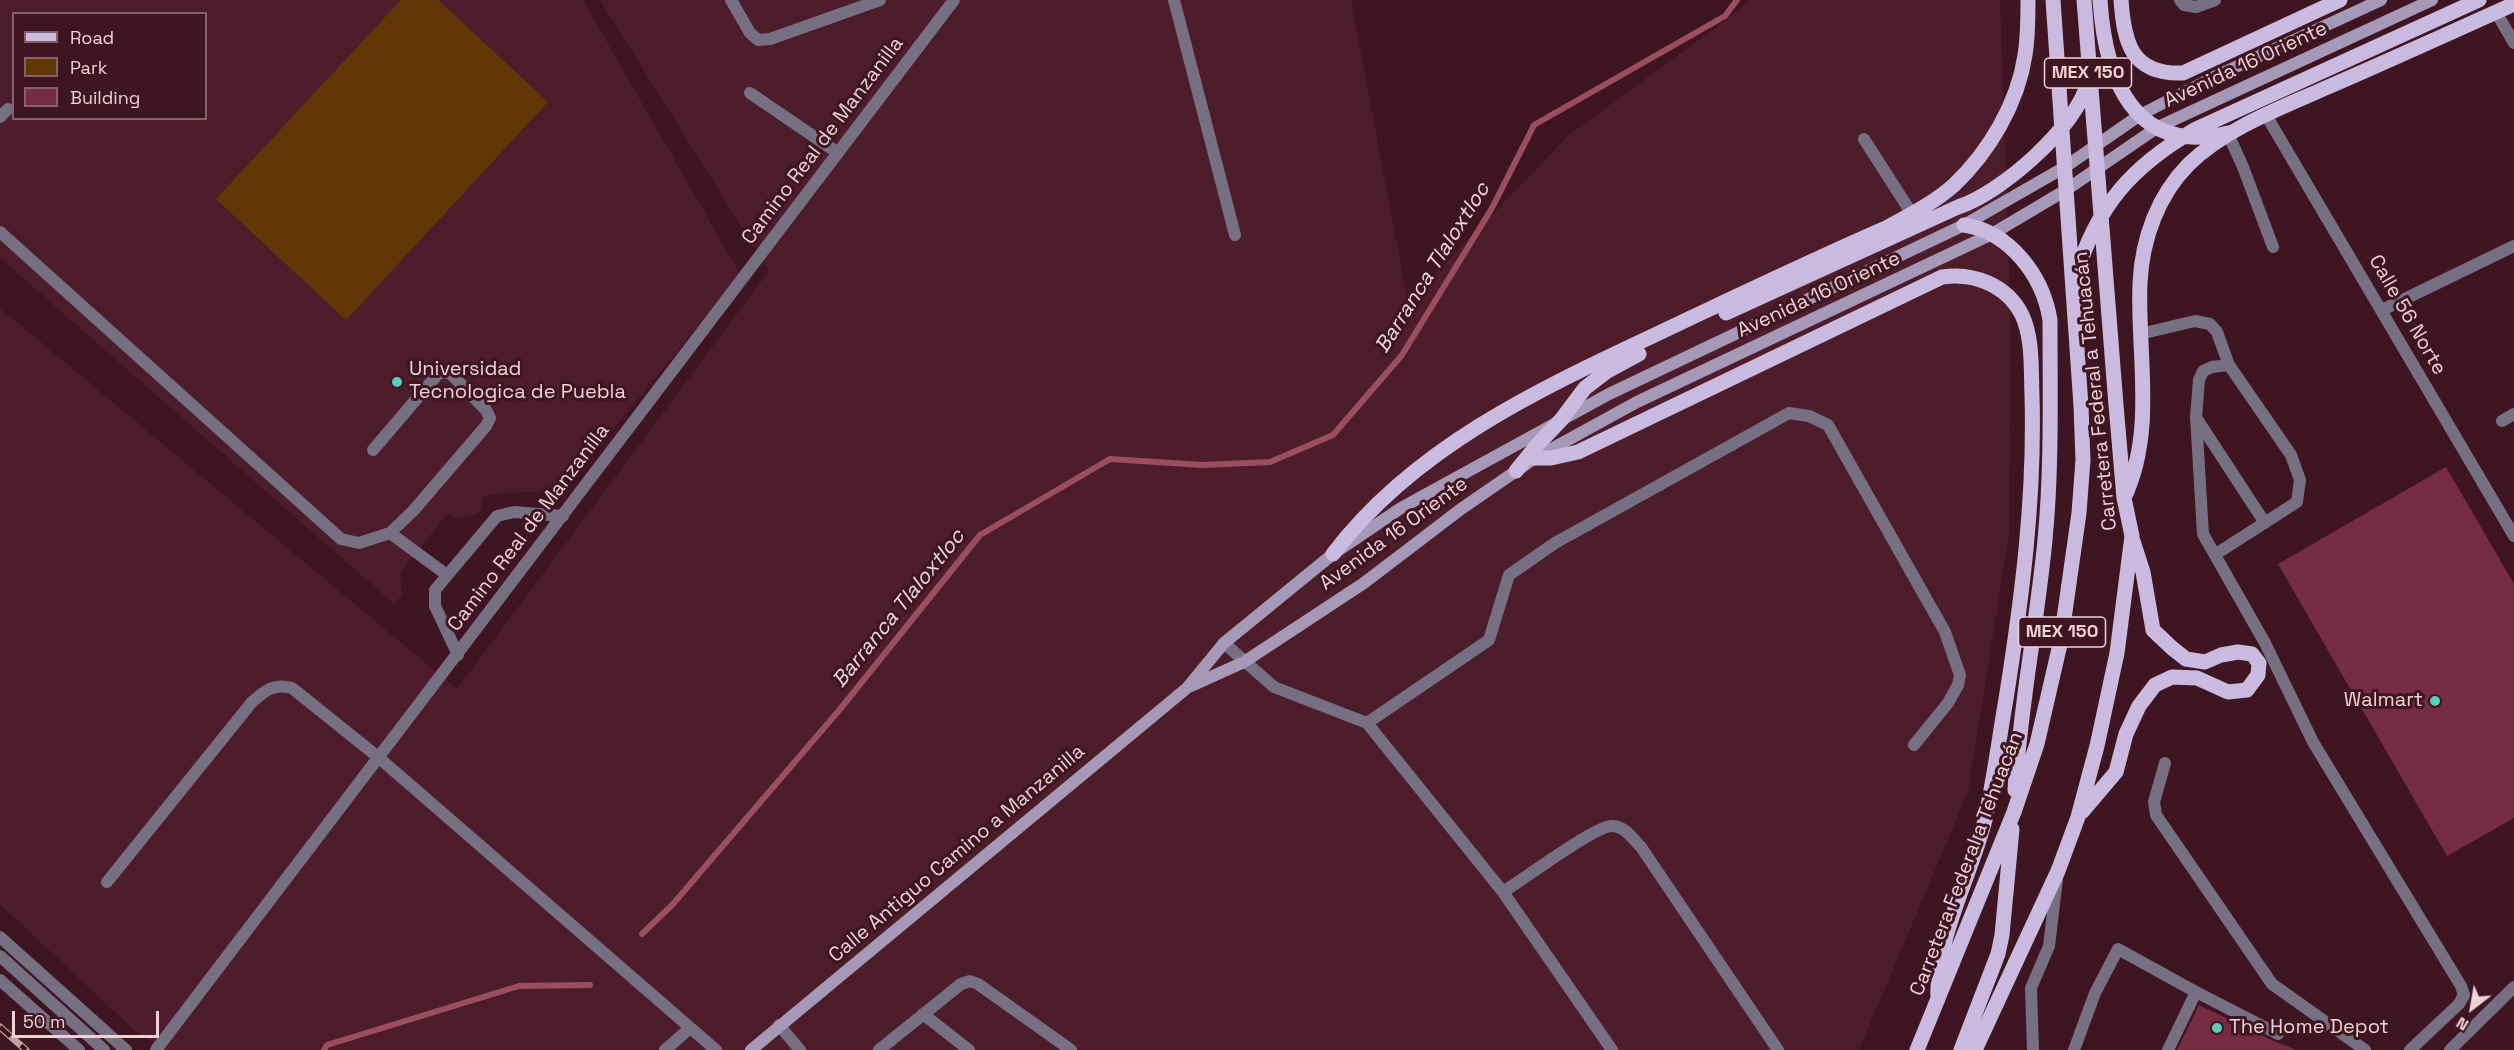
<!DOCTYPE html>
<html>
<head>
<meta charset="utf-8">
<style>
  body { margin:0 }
  #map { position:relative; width:2514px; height:1050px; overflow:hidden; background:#3e1521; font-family:"Space Grotesk",sans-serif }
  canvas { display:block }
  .legend { position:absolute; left:12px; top:12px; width:195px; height:108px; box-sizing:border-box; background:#3e1521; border:2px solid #85616a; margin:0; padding:8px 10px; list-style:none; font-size:18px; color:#efd2d8 }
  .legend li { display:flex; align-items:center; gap:12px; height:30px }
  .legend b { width:30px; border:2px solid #85616a }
  .north { position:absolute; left:2442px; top:978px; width:60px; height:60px; -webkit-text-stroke:4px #3e1521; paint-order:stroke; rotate:211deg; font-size:16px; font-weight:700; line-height:24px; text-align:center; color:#efd2d8 }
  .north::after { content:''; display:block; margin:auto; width:21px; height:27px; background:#efd2d8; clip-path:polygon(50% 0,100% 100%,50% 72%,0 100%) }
  .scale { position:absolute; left:12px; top:1011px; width:147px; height:27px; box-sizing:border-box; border:3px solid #efd2d8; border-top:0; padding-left:8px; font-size:18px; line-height:21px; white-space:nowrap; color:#efd2d8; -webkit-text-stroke:4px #3e1521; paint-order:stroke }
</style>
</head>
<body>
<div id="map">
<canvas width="2514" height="1050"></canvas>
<ul class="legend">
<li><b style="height:8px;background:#cabae0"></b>Road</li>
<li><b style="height:16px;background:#613805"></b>Park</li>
<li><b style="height:16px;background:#762c43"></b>Building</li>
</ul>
<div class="north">N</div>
<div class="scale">50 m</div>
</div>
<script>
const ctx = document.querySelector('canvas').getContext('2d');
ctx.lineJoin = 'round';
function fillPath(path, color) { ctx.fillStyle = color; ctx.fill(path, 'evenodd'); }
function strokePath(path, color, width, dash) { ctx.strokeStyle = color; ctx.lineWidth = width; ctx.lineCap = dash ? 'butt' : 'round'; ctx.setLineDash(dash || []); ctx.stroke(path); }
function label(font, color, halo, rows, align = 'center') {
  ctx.font = font + ' "Space Grotesk",sans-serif'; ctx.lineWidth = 6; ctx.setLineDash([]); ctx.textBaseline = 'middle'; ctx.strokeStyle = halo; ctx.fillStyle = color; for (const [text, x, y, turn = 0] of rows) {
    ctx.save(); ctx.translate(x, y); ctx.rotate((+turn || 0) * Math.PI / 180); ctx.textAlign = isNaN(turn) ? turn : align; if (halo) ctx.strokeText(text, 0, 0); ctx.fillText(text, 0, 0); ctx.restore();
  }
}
const built = new Path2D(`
  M0,0h583l157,274 -176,216 -79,5 -6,18 -24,6 -7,-6 -48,60 2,22 -8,9 -394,-346zM14,14h192v104h-192z
  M600,0h751l57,302 162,-168 170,-124 9,-10h251l11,330 -2,204 -41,258 -109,258h-1694l-28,-17 -137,-129v-596l457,381 312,-418z`);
const green = new Path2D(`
  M401,0h37l110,102 -202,218 -130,-121z`);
const stream = new Path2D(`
  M642,934l31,-30 168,-196 139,-173 130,-76 93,6 67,-3 63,-27 69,-80 90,-147 42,-83 191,-109 12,-16
  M324,1050l3,-5 192,-59 71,-1`);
const building = new Path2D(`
  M2446,467l68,117v234l-67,38 -169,-292z
  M2199,1005l75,36 22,9h-119z`);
const service = new Path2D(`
  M731,0l19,33 8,7 12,-1 110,-39
  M1174,0l61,235
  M2180,0l4,5 12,2 19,-7
  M750,93l88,60
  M0,117l8,-8
  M2229,136l14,31 30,80
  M1864,139l48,75
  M0,232l341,307 18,4 31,-10 57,42
  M2140,334l55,-13 15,3 7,8 12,33 62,90 9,25 -3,22 -81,52
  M2229,365l-17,2 -9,4 -4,9 -3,37 7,117 62,109 48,99 148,244 3,9 -5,9 -49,46
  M2197,419l68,104
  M373,450l64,-75 6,-3 8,2 35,36 4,8 -4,8 -73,85 -23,22
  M1224,643l50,44 93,36 136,169 109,158
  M458,655l-23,-49v-16l62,-74 17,-4 49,4
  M1367,723l122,-83 20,-65 46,-32 234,-130 20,3 19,9 117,207 15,43 -2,10 -10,18 -34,42
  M2165,763l-11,39 2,13 116,169 93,66
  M107,882l145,-180c14,-12 22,-19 40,-14l86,69
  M1503,892c21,-13 89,-64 108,-66 13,-1 22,13 30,21l137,203
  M0,937l126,113
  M0,956l104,94
  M0,980l79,70
  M923,1014l46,36
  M779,1025l21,25
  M665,1050l25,-22
  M879,1050l82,-66 9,-3 8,3 93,66
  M2033,1050l-2,-62 18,-42 8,-67
  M2074,1050l21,-57 23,-44 78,43
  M2168,1050l28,-58 82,42
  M2450,1050l64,-63`);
const minor = new Path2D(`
  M2496,12l18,31
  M2266,115l248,421
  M2382,310l132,-64
  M2502,421l12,-7
  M378,757l338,293
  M156,1050l798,-1050`);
const secondary = new Path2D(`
  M1191,686l53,-24 120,-79 97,-74 74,-51 102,-56 355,-168 74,-44 92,-63 274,-127
  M751,1050l436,-362 37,-45 109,-89 68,-46 208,-114 355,-169 101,-58 75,-52 74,-38 167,-77`);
const primary = new Path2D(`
  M2100,0c5,77 33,156 128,133
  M2121,0c3,42 10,75 62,73l157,-73
  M1964,225c46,7 79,51 86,95 0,73 2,147 -5,220 -8,84 -25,166 -30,250
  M2075,279c21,-73 57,-113 121,-150l283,-129
  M1726,313l232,-106c43,-14 119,-80 130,-125
  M1535,458h16l27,-6 364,-175c31,-5 65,8 80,38 11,23 9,56 10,81 3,102 -10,202 -26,303 -7,40 -12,81 -21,121 -15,59 -50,118 -47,179
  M1516,471l22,-27 23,-24 24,-32 21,-16 33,-18
  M2124,498c32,-67 13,-144 16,-215 2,-44 18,-88 49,-119 37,-36 92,-56 139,-77 62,-27 124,-55 186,-83
  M1333,554c86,-113 220,-171 345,-230 68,-32 137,-65 206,-95 24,-13 50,-26 70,-44 35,-33 64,-82 71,-130 3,-18 3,-37 3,-55
  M2082,812l34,-40 10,-38 13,-28 16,-21 17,-8 25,1 31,14 19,-2 11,-15 1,-12 -7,-9 -14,-2 -17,3 -16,7 -19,-3 -14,-11 -19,-18 -10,-58 -10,-31
  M1917,1050l97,-238 23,-68 24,-104 18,-127 4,-53 -2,-54 -28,-406
  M1961,1050l37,-96 4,-19 10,-106
  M1975,1050l83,-179 20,-54 19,-71 20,-93 15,-117 -8,-38 -8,-93 -32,-405`);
const rail = new Path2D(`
  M0,1027l26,23`);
const markers = [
  [397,382,6,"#58cebf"],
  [2435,701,6,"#58cebf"],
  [2217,1028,6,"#58cebf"]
];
const shields = [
  [2088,73,87],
  [2062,632,87]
];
const shieldNames = [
  ["MEX 150",2088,73],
  ["MEX 150",2062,632]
];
const streetNames = [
  ["Avenida 16 Oriente",2246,65,-25],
  ["Camino Real de Manzanilla",823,141,-53],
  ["Avenida 16 Oriente",1819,295,-25],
  ["Calle 56 Norte",2407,315,60],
  ["Carretera Federal a Tehuacán",2096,391,-96],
  ["Camino Real de Manzanilla",529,528,-53],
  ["Avenida 16 Oriente",1394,534,-36],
  ["Calle Antiguo Camino a Manzanilla",957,854,-40],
  ["Carretera Federal a Tehuacán",1967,864,-69]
];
const poiNames = [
  ["Universidad",409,370],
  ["Tecnologica de Puebla",409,393],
  ["Walmart",2423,701,"right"],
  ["The Home Depot",2229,1028]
];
const waterNames = [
  ["Barranca Tlaloxtloc",1433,268,-58],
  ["Barranca Tlaloxtloc",899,609,-51]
];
fillPath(built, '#4d1d2c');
fillPath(green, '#613805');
strokePath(stream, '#9b4e63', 6);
fillPath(building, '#762c43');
strokePath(service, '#776f82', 12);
strokePath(minor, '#776f82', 12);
strokePath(secondary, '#a699b7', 12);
strokePath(primary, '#cabae0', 15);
strokePath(rail, '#c0a0a7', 7);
strokePath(rail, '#3e1521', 4.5, [14]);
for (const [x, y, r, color] of markers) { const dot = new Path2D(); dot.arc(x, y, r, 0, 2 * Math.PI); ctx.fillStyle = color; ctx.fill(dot); strokePath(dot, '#3e1521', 2); }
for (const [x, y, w] of shields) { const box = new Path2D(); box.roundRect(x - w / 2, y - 15, w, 30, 4.5); ctx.fillStyle = '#3e1521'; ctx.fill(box); strokePath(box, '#efd2d8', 1.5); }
label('bold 18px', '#efd2d8', null, shieldNames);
label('20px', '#efd2d8', '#3e1521', streetNames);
label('20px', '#efd2d8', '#3e1521', poiNames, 'left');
label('italic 21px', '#f1d9de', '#3e1521', waterNames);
</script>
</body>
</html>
